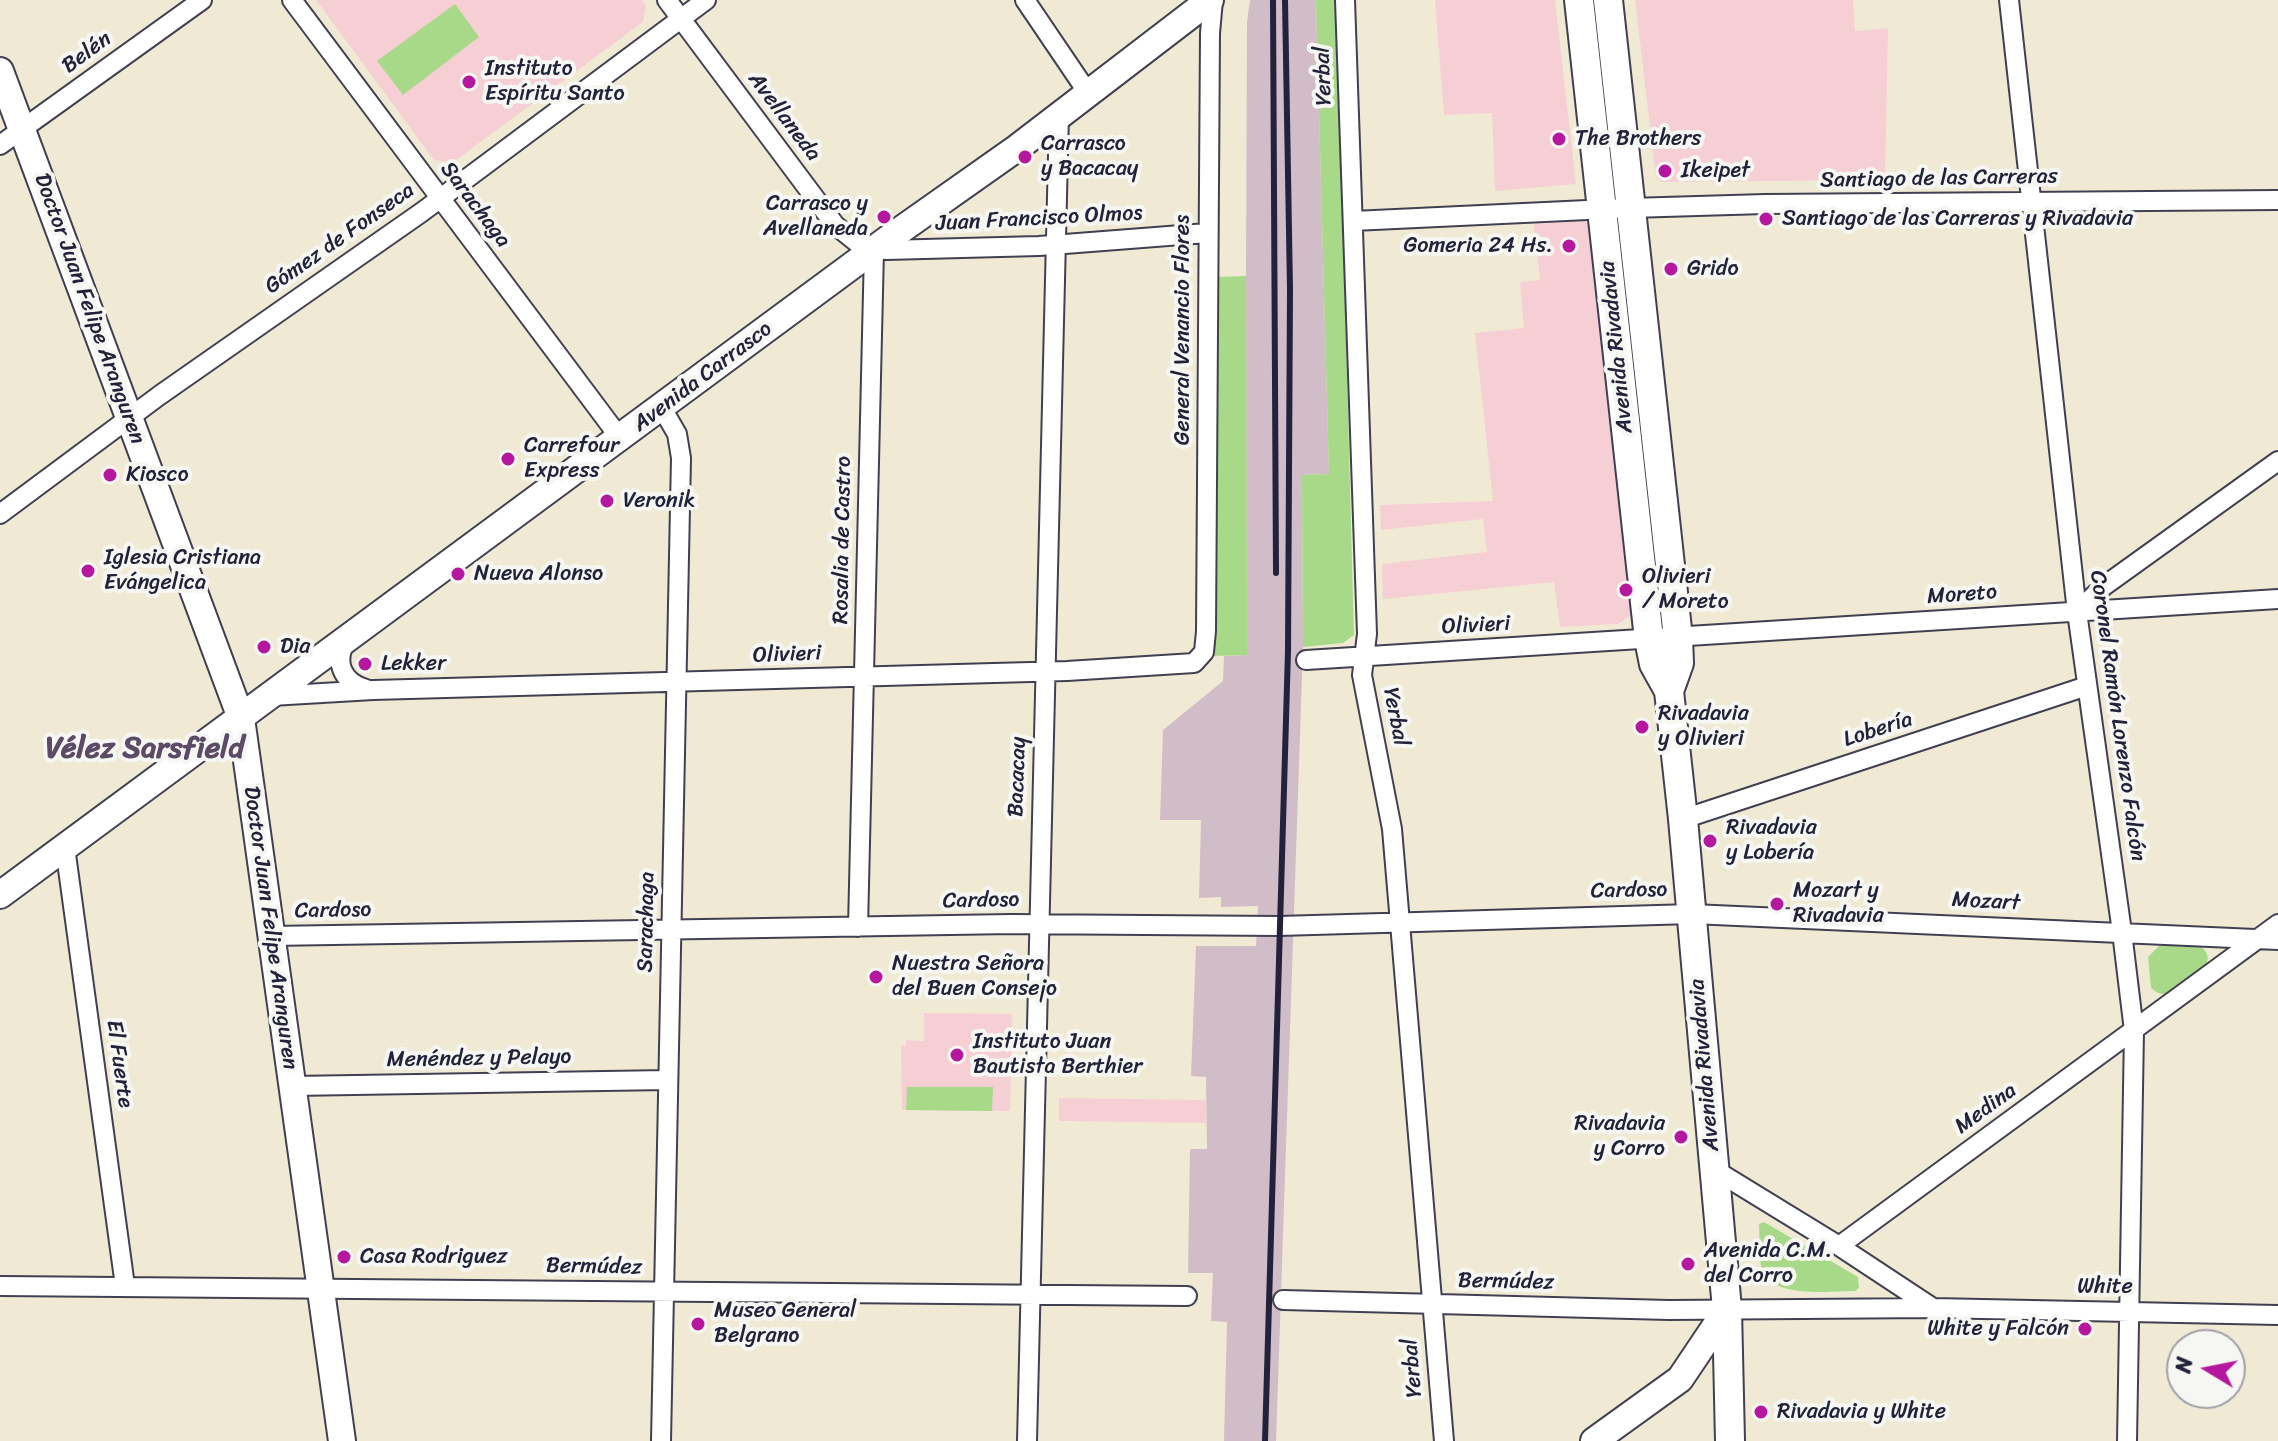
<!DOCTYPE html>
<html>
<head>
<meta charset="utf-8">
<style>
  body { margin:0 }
  #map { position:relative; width:2278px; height:1441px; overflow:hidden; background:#f0ead5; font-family:Sriracha,sans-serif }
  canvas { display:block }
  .north { position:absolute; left:2166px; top:1329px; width:80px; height:80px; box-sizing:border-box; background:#f6f6f2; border:2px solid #a1a1a9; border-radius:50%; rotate:280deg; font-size:22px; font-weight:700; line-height:32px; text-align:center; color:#22223b }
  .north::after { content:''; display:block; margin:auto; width:28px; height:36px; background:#b5179e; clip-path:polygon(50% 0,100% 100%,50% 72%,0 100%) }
</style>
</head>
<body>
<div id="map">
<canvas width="2278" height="1441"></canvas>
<div class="north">N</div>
</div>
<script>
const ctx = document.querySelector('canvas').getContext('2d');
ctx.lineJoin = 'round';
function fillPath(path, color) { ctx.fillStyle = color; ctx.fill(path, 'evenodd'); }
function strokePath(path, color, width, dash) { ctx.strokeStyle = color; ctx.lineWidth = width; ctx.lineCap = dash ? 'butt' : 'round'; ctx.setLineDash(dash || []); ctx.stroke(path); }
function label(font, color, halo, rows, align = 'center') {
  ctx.font = font + ' Sriracha,sans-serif'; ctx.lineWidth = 8; ctx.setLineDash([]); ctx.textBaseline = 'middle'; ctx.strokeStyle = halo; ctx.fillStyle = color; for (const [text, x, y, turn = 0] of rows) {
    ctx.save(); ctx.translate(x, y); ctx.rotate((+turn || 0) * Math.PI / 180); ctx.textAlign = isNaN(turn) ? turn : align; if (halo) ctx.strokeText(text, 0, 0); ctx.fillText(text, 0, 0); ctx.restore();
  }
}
const built = new Path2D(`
  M316,0h326l4,6 -3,16 -191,141 -18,-3z
  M1435,0h120l21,184 -81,7 -3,-78 -48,2z
  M1635,0h218l2,31 33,-3 -3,152 -224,2 -5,-5z
  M1584,221l6,1 43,392 -15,10 -58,3 -6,-45 -171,17 -1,-35 105,-12 -4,-33 -102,11 -1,-25 113,-4 -18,-168 49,-5 -4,-46 20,-2 -6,-56z
  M924,1013l88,1 -2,97 -108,-1 -1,-64h5v-6l18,1z
  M1059,1098l147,2v23l-147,-2z`);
const industrial = new Path2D(`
  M1250,0h66l13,474 -27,1 1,172 -27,794h-52l3,-119 -16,-1 2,-48h-25l2,-124h17l-1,-72 -15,-1 5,-130h60l2,-40 -37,1v-10l-22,1 2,-78h-41l3,-90 60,-49 1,-25 23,-1 -1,-379 1,-254z`);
const green = new Path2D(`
  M1316,0h21l17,635 -11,8 -40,4 -1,-172 27,-1z
  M455,4l24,33 -76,58 -26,-34z
  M1617,247h6l39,358h-6z
  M1246,276l1,379 -34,1 3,-379z
  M2161,944l38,1c27,20 -16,39 -32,50l-9,-2 -7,-5 -3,-31z
  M907,1087h86l-1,24 -86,-1z
  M1764,1222l94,55 1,11 -4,3c-25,0 -84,8 -93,-22 -4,-13 -2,-31 -3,-45z`);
const street = new Path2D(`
  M292,0l328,438
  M667,0l168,225 25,20 26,5 153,-4 168,-13
  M1025,0l63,93
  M1345,0l22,634 -5,41 30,154 52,612
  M2009,0l68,612 45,320 12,99 -7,410
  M0,145l202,-145
  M1353,221l277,-13 135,-4 513,-4
  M0,514l160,-119 262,-183 284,-212
  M2077,612l27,-26 174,-125
  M347,640c-14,21 -5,42 19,49
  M1306,660l972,-61
  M271,696l102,-6 694,-19 127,-8 10,-11 2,-21 4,-598 3,-33
  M1683,819l404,-133
  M65,847l60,439
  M858,927l16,-677
  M271,936l741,-12 267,2 413,-12 586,26
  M292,1086l375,-6
  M1715,1170l124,76 94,62
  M1839,1246l439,-322
  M0,1286l1187,10
  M1283,1300l386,10 264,-2 345,7
  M661,1441l20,-983 -4,-24 -15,-26
  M1027,1441l32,-1327`);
const secondary = new Path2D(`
  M0,71l241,647 101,723
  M0,895l888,-656 129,-91 193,-148
  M1594,1441l86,-62 47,-70`);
const primary = new Path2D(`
  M1579,0l70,639 5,25 15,27 14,128 44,490 3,132
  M1608,0l70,638 1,25 -10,28`);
const rail = new Path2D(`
  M1273,0l3,573
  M1265,1441l23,-790 2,-362 -5,-289`);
const markers = [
  [469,82,8,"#b5179e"],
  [1559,139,8,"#b5179e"],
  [1025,157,8,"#b5179e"],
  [1665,171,8,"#b5179e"],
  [884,217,8,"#b5179e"],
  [1766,219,8,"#b5179e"],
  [1569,246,8,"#b5179e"],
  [1671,269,8,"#b5179e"],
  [508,459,8,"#b5179e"],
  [110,475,8,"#b5179e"],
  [607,501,8,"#b5179e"],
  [88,571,8,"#b5179e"],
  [458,574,8,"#b5179e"],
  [1626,590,8,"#b5179e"],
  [264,647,8,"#b5179e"],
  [365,664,8,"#b5179e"],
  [1642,727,8,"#b5179e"],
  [1710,841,8,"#b5179e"],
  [1777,904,8,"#b5179e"],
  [876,977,8,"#b5179e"],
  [957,1055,8,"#b5179e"],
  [1681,1137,8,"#b5179e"],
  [344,1257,8,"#b5179e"],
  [1688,1264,8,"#b5179e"],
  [698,1324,8,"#b5179e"],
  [2085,1329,8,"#b5179e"],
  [1761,1412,8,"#b5179e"]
];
const streetNames = [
  ["Belén",87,53,-36],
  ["Yerbal",1324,76,-92],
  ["Avellaneda",784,117,53],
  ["Santiago de las Carreras",1939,179,-1],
  ["Sarachaga",475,205,53],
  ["Juan Francisco Olmos",1039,219,-3],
  ["Gómez de Fonseca",340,239,-35],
  ["Doctor Juan Felipe Aranguren",89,309,70],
  ["General Venancio Flores",1183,330,-90],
  ["Avenida Rivadavia",1617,347,-96],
  ["Avenida Carrasco",703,377,-37],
  ["Rosalia de Castro",843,540,-89],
  ["Moreto",1962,595,-4],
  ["Olivieri",1476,626,-3],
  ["Olivieri",787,655,-2],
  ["Coronel Ramón Lorenzo Falcón",2117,716,82],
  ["Yerbal",1395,717,79],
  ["Lobería",1878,730,-18],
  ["Bacacay",1018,777,-88],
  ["Cardoso",1629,891,-1],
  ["Cardoso",981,901,-1],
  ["Mozart",1986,902,3],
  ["Cardoso",333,911,-1],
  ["Sarachaga",647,922,-89],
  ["Doctor Juan Felipe Aranguren",270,928,82],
  ["Menéndez y Pelayo",479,1059,-1],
  ["El Fuerte",119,1064,82],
  ["Avenida Rivadavia",1705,1065,-95],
  ["Medina",1986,1109,-36],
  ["Bermúdez",594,1267,1],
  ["Bermúdez",1506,1282,1],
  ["White",2105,1287],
  ["Yerbal",1413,1368,-95]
];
const poiNames = [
  ["Instituto",485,69],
  ["Espíritu Santo",485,94],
  ["The Brothers",1575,139],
  ["Carrasco",1041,144],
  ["y Bacacay",1041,169],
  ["Ikeipet",1681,171],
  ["Carrasco y",868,204,"right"],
  ["Avellaneda",868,229,"right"],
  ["Santiago de las Carreras y Rivadavia",1782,219],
  ["Gomeria 24 Hs.",1553,246,"right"],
  ["Grido",1687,269],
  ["Carrefour",524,446],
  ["Express",524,471],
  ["Kiosco",126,475],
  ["Veronik",623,501],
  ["Iglesia Cristiana",104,558],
  ["Evángelica",104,583],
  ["Nueva Alonso",474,574],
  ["Olivieri",1642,577],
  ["/ Moreto",1642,602],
  ["Dia",280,647],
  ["Lekker",381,664],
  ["Rivadavia",1658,714],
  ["y Olivieri",1658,739],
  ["Rivadavia",1726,828],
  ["y Lobería",1726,853],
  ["Mozart y",1793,891],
  ["Rivadavia",1793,916],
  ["Nuestra Señora",892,964],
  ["del Buen Consejo",892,989],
  ["Instituto Juan",973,1042],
  ["Bautista Berthier",973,1067],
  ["Rivadavia",1665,1124,"right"],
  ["y Corro",1665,1149,"right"],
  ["Avenida C.M.",1704,1251],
  ["del Corro",1704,1276],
  ["Casa Rodriguez",360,1257],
  ["Museo General",714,1311],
  ["Belgrano",714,1336],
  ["White y Falcón",2069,1329,"right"],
  ["Rivadavia y White",1777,1412]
];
const districtNames = [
  ["Vélez Sarsfield",145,749]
];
fillPath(built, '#f6cfd5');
fillPath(industrial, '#d1bdc8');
fillPath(green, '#a7d988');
strokePath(street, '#414052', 22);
strokePath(secondary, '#414052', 30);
strokePath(primary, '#414052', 32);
strokePath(street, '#fff', 18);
strokePath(secondary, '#fff', 26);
strokePath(primary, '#fff', 28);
strokePath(rail, '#22223b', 6);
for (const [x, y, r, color] of markers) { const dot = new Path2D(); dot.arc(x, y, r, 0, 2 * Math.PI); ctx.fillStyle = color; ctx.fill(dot); strokePath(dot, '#f6f6f2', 3); }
label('22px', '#22223b', '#f6f6f2', streetNames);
label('22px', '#22223b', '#f6f6f2', poiNames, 'left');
label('bold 30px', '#5d4a66', '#f6f6f2', districtNames);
</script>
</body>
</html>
